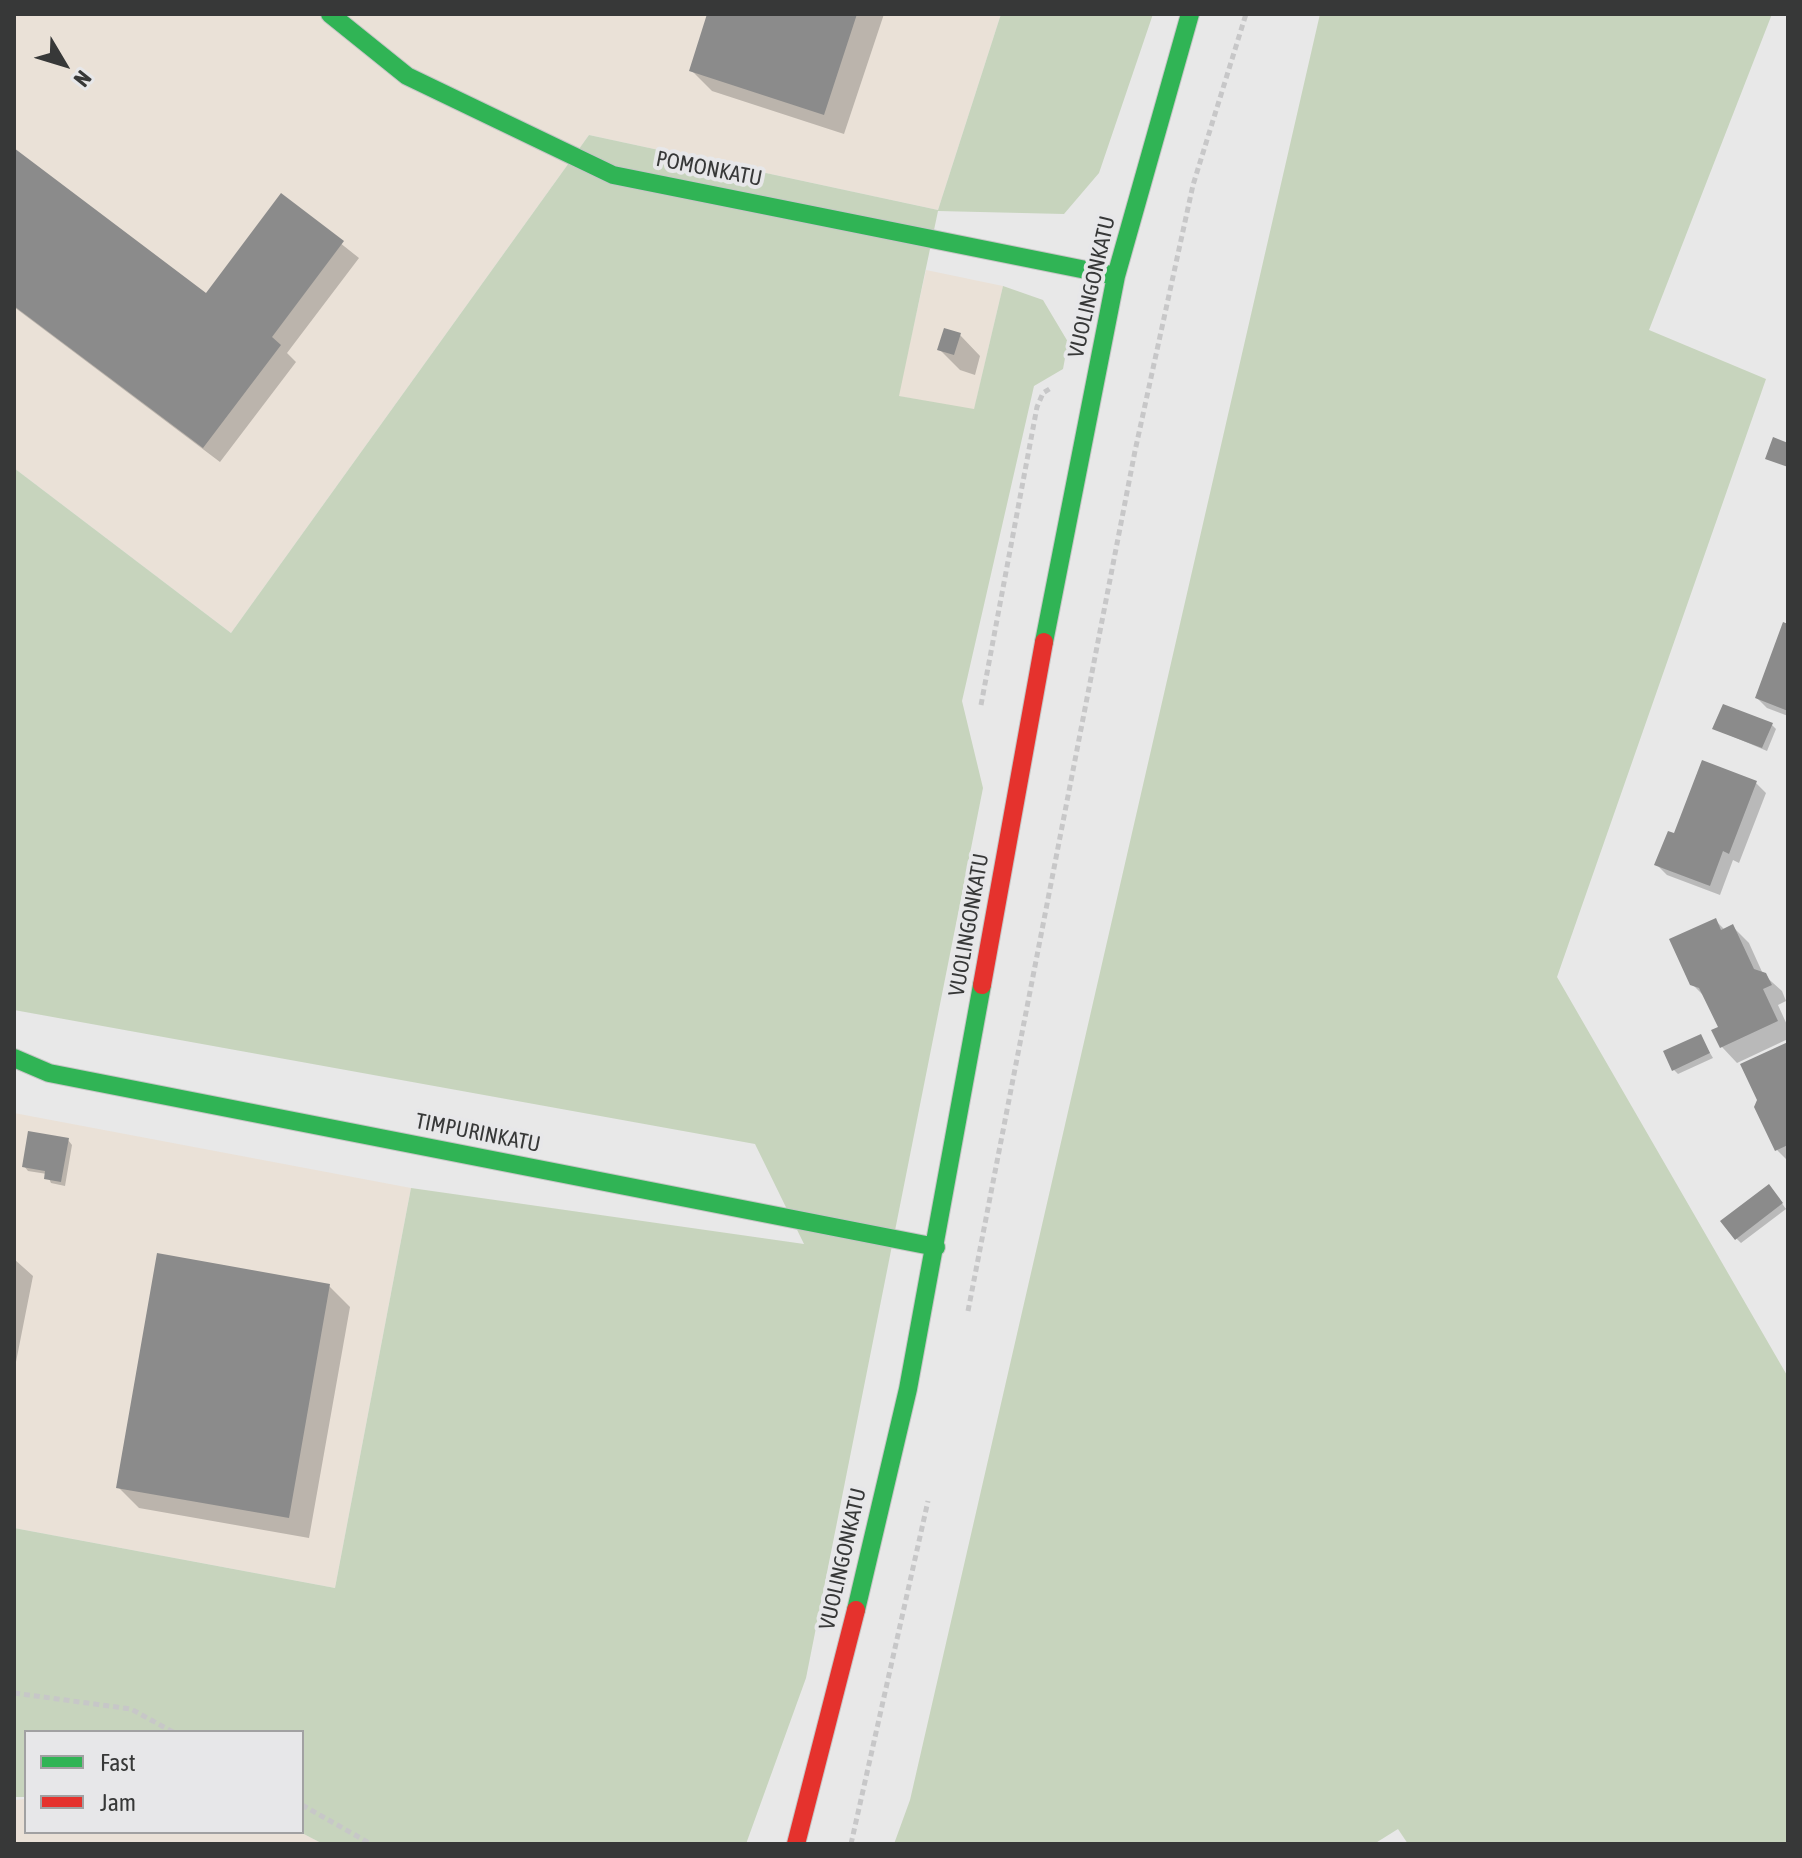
<!DOCTYPE html>
<html>
<head>
<meta charset="utf-8">
<style>
  body { margin:0 }
  #map { position:relative; width:1802px; height:1858px; overflow:hidden; background:#e8e8e8; font-family:"Asap Condensed",sans-serif }
  canvas { display:block }
  .frame { position:absolute; inset:0; border:16px solid #373838; pointer-events:none }
  .legend { position:absolute; left:24px; top:1730px; width:280px; height:104px; box-sizing:border-box; background:#e7e7e9; border:2px solid #a1a1a2; margin:0; padding:10px 14px; list-style:none; font-size:24px; color:#373838 }
  .legend li { display:flex; align-items:center; gap:16px; height:40px }
  .legend b { width:40px; border:2px solid #a1a1a2 }
  .north { position:absolute; left:24px; top:24px; width:80px; height:80px; -webkit-text-stroke:6px #e7e7e9; paint-order:stroke; rotate:128deg; font-size:22px; font-weight:700; line-height:32px; text-align:center; color:#373838 }
  .north::after { content:''; display:block; margin:auto; width:28px; height:36px; background:#373838; clip-path:polygon(50% 0,100% 100%,50% 72%,0 100%) }
</style>
</head>
<body>
<div id="map">
<canvas width="1802" height="1858"></canvas>
<div class="frame"></div>
<ul class="legend">
<li><b style="height:10px;background:#30b455"></b>Fast</li>
<li><b style="height:10px;background:#e5322d"></b>Jam</li>
</ul>
<div class="north">N</div>
</div>
<script>
const ctx = document.querySelector('canvas').getContext('2d');
ctx.lineJoin = 'round';
function fillPath(path, color) { ctx.fillStyle = color; ctx.fill(path, 'evenodd'); }
function strokePath(path, color, width, dash) { ctx.strokeStyle = color; ctx.lineWidth = width; ctx.lineCap = dash ? 'butt' : 'round'; ctx.setLineDash(dash || []); ctx.stroke(path); }
function label(font, color, halo, rows, align = 'center') {
  ctx.font = font + ' "Asap Condensed",sans-serif'; ctx.lineWidth = 8; ctx.setLineDash([]); ctx.textBaseline = 'middle'; ctx.strokeStyle = halo; ctx.fillStyle = color; for (const [text, x, y, turn = 0] of rows) {
    ctx.save(); ctx.translate(x, y); ctx.rotate((+turn || 0) * Math.PI / 180); ctx.textAlign = isNaN(turn) ? turn : align; if (halo) ctx.strokeText(text, 0, 0); ctx.fillText(text, 0, 0); ctx.restore();
  }
}
const industrial = new Path2D(`
  M14,14h987l-63,196 -349,-75 -358,498 -217,-165z
  M926,270l77,16 -29,124 -76,-14z
  M14,1113l397,75 -76,400 -321,-60z
  M26,1799v33h274l23,12h-309v-44z`);
const green = new Path2D(`
  M1001,14h152l-54,159 -35,41 -126,-3 -39,185 75,13 29,-123 40,14 25,42 -5,27 -29,17 -72,315 21,87 -177,890 -60,166h-423l-23,-12 2,-100h-276v65h-12v-269l321,60 76,-400 393,56 -49,-100 -741,-134v-542l217,165 358,-498 349,75z
  M1320,14h452l-123,316 117,49 -209,598 231,400v467h-380l-10,-15 -24,15h-480l16,-44z`);
const shadow = new Path2D(`
  M710,14h174l-40,120 -132,-43 -21,-21z
  M14,151l193,145 74,-100 78,62 -72,95 9,9 -76,100 -206,-155z
  M960,335l20,21 -5,19 -15,-5 -21,-21z
  M1788,626v90l-21,-8 -10,-10z
  M1772,725l4,4 -9,22 -52,-22z
  M1755,782l11,11 -27,70 -6,-3 -13,35 -53,-20 -10,-10 18,-29z
  M1715,920l10,10 8,-3 16,16 14,31 19,17 4,10 -8,4 10,22v12l-51,24 -15,-16 -8,-16 6,-3 -14,-30 -14,-14z
  M1700,1036l13,22 -35,16 -4,-4z
  M1788,1045v115h-1l-10,-10z
  M68,1140l4,5 -7,41 -14,-3 -4,-9 -19,-3 -4,-5z
  M1773,1191l13,18 -45,34 -5,-5z
  M14,1259l19,17 -19,96z
  M329,1286l21,21 -41,231 -170,-30 -21,-21z`);
const building = new Path2D(`
  M707,14h150l-33,101 -135,-44z
  M14,148l192,145 75,-100 63,48 -72,96 9,8 -78,103 -189,-142z
  M944,328l17,5 -7,22 -17,-5z
  M1773,437l15,6v24l-23,-8z
  M1783,622l5,2v87l-33,-13z
  M1723,704l50,19 -11,25 -50,-19z
  M1702,760l55,21 -28,73 -6,-3 -13,35 -56,-21 14,-34 6,2z
  M1716,918l5,12 12,-6 21,45 12,4 6,12 -9,4 15,32 -58,27 -9,-18 7,-3 -19,-39 -9,-3 -21,-46z
  M1701,1034l9,19 -38,18 -9,-20z
  M1788,1042v103l-13,6 -21,-44 3,-7 -17,-36z
  M28,1131l41,7 -8,44 -17,-3 1,-8 -23,-4z
  M1769,1184l14,19 -48,37 -15,-19z
  M157,1253l173,31 -41,234 -173,-30z`);
const path = new Path2D(`
  M981,705l56,-298 6,-14 8,-5
  M968,1311l167,-860 58,-266 53,-171
  M14,1693l117,16 42,23
  M302,1805l69,39
  M851,1844l77,-343`);
const fast = new Path2D(`
  M330,14l77,62 206,99 503,101
  M1044,642l72,-366 74,-262
  M14,1058l35,15 887,174
  M856,1610l52,-221 74,-404`);
const jam = new Path2D(`
  M982,985l62,-343
  M796,1844l60,-234`);
const streetNames = [
  ["POMONKATU",709,169,11],
  ["VUOLINGONKATU",1092,287,-77],
  ["VUOLINGONKATU",969,925,-80],
  ["TIMPURINKATU",478,1133,11],
  ["VUOLINGONKATU",843,1559,-77]
];
fillPath(industrial, '#eae1d7');
fillPath(green, '#c7d4bd');
fillPath(shadow, '#0003');
fillPath(building, '#8b8b8b');
strokePath(fast, '#c6c6c6', 20);
strokePath(jam, '#c6c6c6', 20);
strokePath(path, '#c7c7c8', 5, [6, 4]);
strokePath(fast, '#30b455', 18);
strokePath(jam, '#e5322d', 18);
label('22px', '#373838', '#e7e7e9', streetNames);
</script>
</body>
</html>
